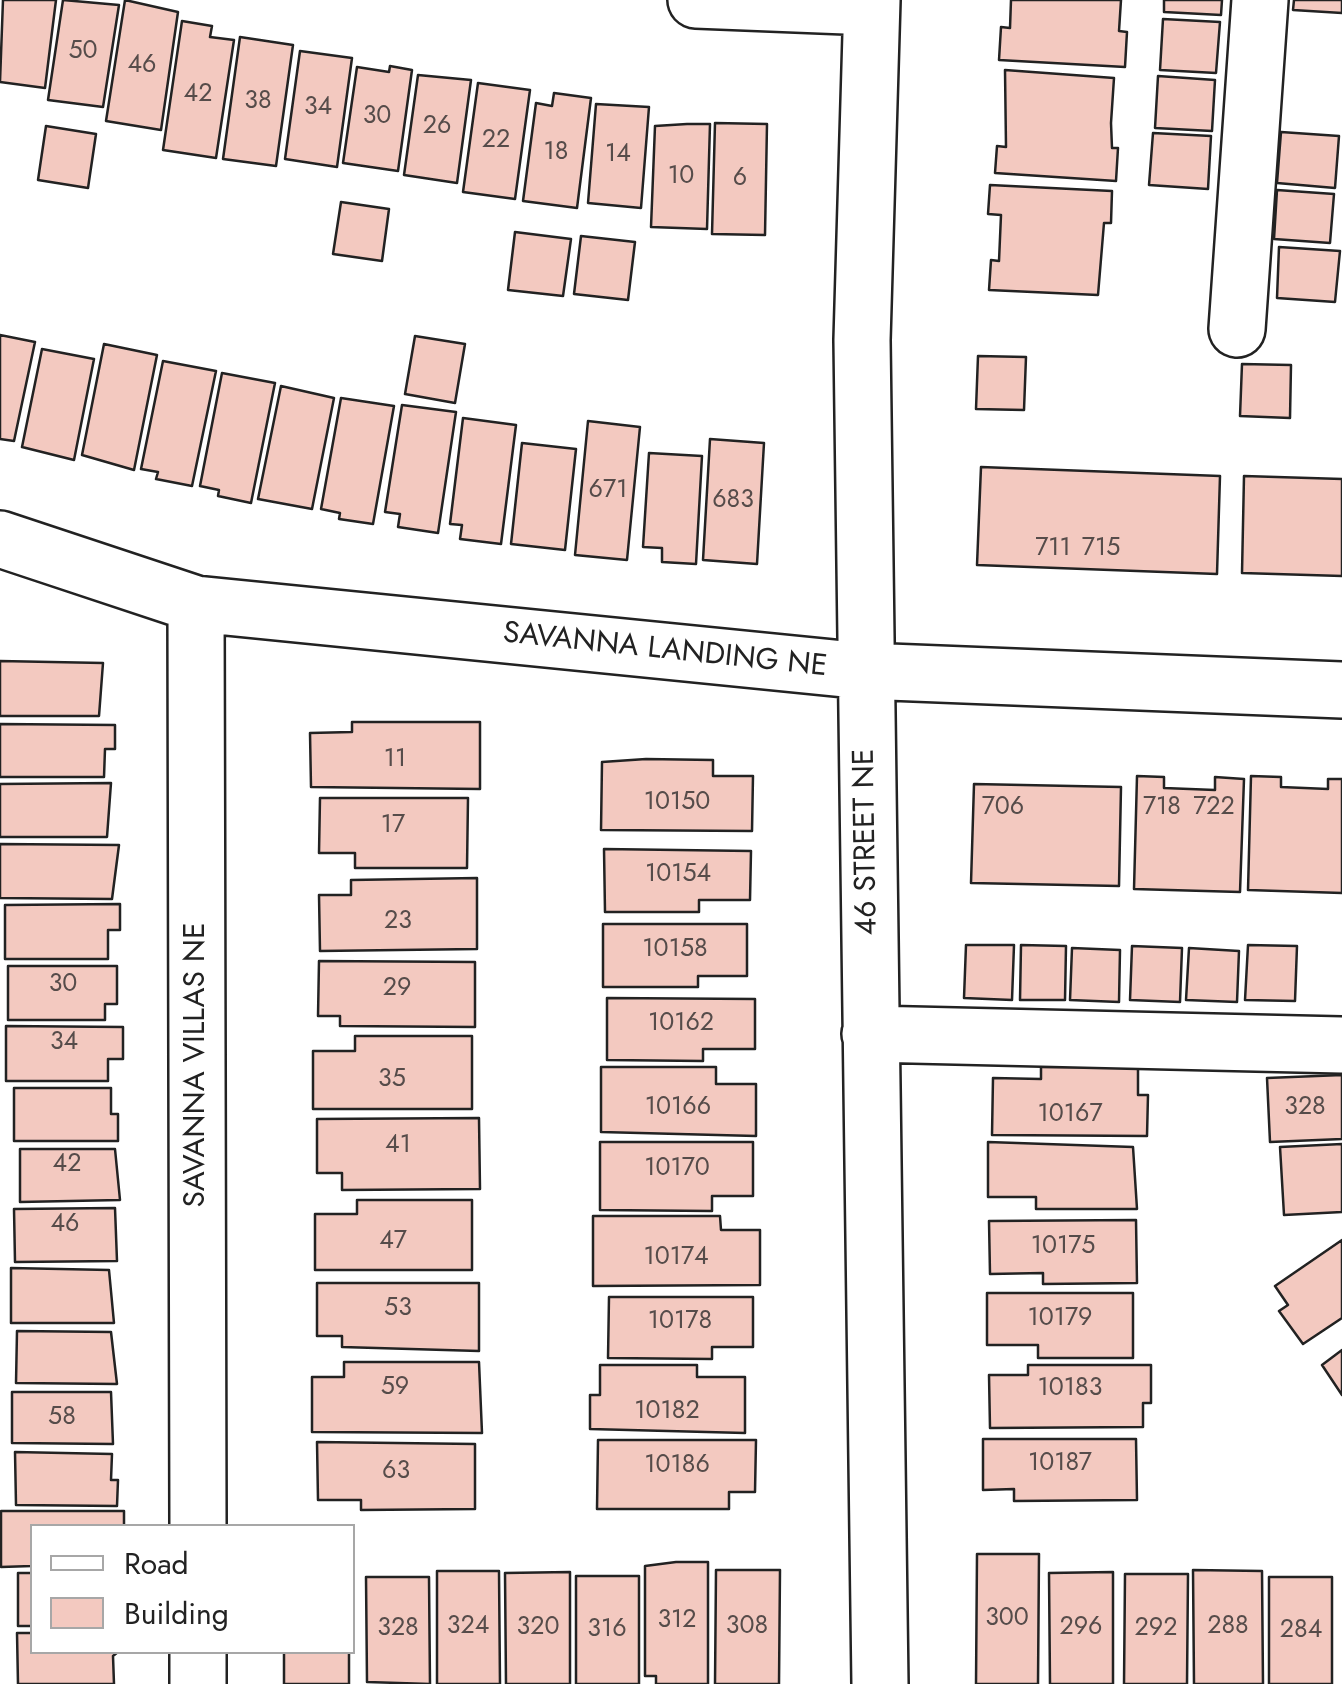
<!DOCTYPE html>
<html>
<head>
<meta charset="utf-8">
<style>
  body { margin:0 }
  #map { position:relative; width:1342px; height:1684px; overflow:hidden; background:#fff; font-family:Jost,sans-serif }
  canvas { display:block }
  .legend { position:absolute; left:30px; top:1524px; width:325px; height:130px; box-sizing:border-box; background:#fff; border:2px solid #a7a7a7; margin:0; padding:12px 18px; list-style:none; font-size:30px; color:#222 }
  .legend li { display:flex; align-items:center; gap:20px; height:50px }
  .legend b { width:50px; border:2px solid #a7a7a7 }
</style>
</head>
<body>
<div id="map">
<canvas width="1342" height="1684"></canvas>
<ul class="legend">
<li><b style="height:12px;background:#fff"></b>Road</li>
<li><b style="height:28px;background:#f3c9c0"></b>Building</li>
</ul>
</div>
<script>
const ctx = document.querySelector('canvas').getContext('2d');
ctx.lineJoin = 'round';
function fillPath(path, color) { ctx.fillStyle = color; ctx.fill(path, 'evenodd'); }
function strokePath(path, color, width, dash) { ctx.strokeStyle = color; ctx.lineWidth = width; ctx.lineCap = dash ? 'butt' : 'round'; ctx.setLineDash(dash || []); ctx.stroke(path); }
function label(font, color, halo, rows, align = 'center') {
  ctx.font = font + ' Jost,sans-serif'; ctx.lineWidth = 8; ctx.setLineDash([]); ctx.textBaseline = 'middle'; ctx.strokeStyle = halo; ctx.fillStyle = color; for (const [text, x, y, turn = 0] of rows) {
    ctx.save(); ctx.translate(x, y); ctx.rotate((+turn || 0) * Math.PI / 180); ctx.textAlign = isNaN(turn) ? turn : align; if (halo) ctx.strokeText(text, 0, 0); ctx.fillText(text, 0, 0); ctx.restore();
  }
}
const building = new Path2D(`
  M3,0h53l-11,88 -45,-6z
  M63,0l56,5 -16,102 -55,-7z
  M125,0l53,12 -17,118 -55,-9z
  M1011,0h110l-2,31 8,1 -2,35 -126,-7 2,-33 9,1z
  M1164,0h58l-1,15 -57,-3z
  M1294,0h48v13l-49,-3z
  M1163,19l57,3 -4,51 -56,-3z
  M182,21l30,5 -2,11 24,3 -18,118 -53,-8z
  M240,37l53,8 -17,121 -53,-7z
  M300,51l52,7 -15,109 -52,-8z
  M390,66l22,4 -14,101 -55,-8 14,-96 32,5z
  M1005,70l109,8 -3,45 1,25h6l-2,33 -121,-8 2,-27 9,1z
  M418,75l53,5 -14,103 -53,-8z
  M1158,76l57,4 -3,51 -57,-3z
  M478,83l52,7 -15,109 -52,-7z
  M554,93l37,5 -14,110 -54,-7 13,-98 16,3z
  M596,104l53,3 -8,101 -53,-5z
  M715,123l52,1 -2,111 -53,-1z
  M687,124h23l-3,105 -56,-2 4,-101z
  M46,126l50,8 -8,54 -50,-8z
  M1281,132l58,4 -4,52 -58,-5z
  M1153,133l58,3 -3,53 -59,-4z
  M990,185l122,6 -1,32h-7l-6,72 -109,-5 2,-30 8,1 2,-46 -13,-1z
  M1277,190l57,4 -4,49 -56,-4z
  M341,202l48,7 -7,52 -49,-7z
  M515,232l56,7 -8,57 -55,-6z
  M581,236l54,6 -7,58 -54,-6z
  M1279,247l61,4 -5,51 -58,-4z
  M0,335l35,7 -21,99 -14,-2z
  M415,336l50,8 -10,59 -50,-9z
  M104,344l53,11 -23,115 -52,-15z
  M42,349l52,10 -20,101 -52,-13z
  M978,356l48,1 -2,53 -48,-1z
  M163,361l53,10 -24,115 -36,-7 2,-7 -17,-3z
  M1242,364l49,1 -1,53 -50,-2z
  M222,373l53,10 -24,120 -33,-7 1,-6 -19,-4z
  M281,386l53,12 -22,111 -54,-10z
  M341,398l53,8 -21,118 -34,-5 1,-6 -19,-4z
  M402,405l54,7 -18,121 -40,-6 2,-13 -15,-2z
  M463,418l53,7 -15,119 -41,-5 2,-14 -12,-1z
  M588,421l52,6 -13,133 -52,-5z
  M710,439l54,4 -7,121 -54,-4z
  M522,443l54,6 -11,101 -54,-6z
  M649,453l53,3 -6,108 -34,-2v-14l-19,-1z
  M981,467l239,9 -3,98 -240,-9z
  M1244,476l98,3v97l-100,-3z
  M0,661l103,2 -4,53h-99z
  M352,722h128v67l-169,-2 -1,-54 42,-1z
  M0,724l115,1v24h-10l-1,28h-104z
  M646,759l67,1v16h40l-1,55 -151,-1 1,-68z
  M1137,776l27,1v11l51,2v-13l29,2 -4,113 -106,-3z
  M1251,776l30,1v10l47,2v-10h14v114l-94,-3z
  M111,783l-4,54h-107v-53z
  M974,784l147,3 -2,99 -148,-3z
  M320,798h148l-1,70h-112v-15h-36z
  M0,844l119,1 -7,54 -112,-1z
  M604,849l147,2 -1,49h-51v12h-94z
  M477,878v71l-157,2 -1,-56h32v-15z
  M120,904v26h-12v29h-103v-54z
  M603,924h144v52h-49v11h-95z
  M966,945h48l-2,55 -48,-2z
  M1021,945l45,1 -1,54h-45z
  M1248,945l49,1 -2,55 -50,-1z
  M1132,946l50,2 -2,54 -50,-2z
  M1072,948l48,2 -1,52 -49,-2z
  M1189,948l50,3 -2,51 -51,-2z
  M319,961l156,1v65l-135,-1v-10h-22z
  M8,966h109v38h-12v16h-97z
  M607,998l148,1v50h-52v12l-96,-1z
  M6,1026l117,1v32h-15v22h-102z
  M355,1036h117v73h-159v-58h42z
  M601,1067h115v17h40v52l-155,-4z
  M1041,1067h97v28h10l-1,41 -155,-1 1,-57 48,1z
  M1342,1075v64l-72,3 -3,-64z
  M14,1088h97v26h7v27h-104z
  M479,1118l1,71 -138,1v-17h-25v-54z
  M600,1142h153v54h-41v15l-112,-1z
  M988,1142l145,5 4,62h-101v-12h-48z
  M1342,1144v68l-58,3 -4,-68z
  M20,1149h95l5,51 -100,2z
  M357,1200h115v70h-157v-56h42z
  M115,1208l2,53 -102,1 -1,-53z
  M593,1216h127l1,14h39v55l-167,1z
  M1136,1220l1,63 -94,1v-11l-53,1 -1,-53z
  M1342,1240v78l-39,26 -24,-33 9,-6 -13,-19z
  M11,1268l98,2 5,53h-103z
  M317,1283h162v68l-137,-4v-11h-25z
  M987,1293h146v65h-95v-13h-51z
  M609,1297h144v50h-41v12l-104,-1z
  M17,1331l94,1 6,52 -101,-1z
  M1342,1350v45l-20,-30z
  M344,1362h135l3,71 -170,-1v-55h32z
  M600,1365h97v12h48v56l-155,-4v-34h10z
  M1028,1365h123v38h-8v24l-153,1 -1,-53h39z
  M12,1392h99l2,52 -101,-1z
  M983,1439h153l1,61 -123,1v-12l-31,1z
  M598,1440h158l-1,52h-26v17h-132z
  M317,1442l158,2v65l-114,1v-10h-43z
  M15,1452l97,2 -1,26h7l-1,26 -101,-1z
  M1,1511h123v15h-92v40l-31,1z
  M977,1554h62l-1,130h-62z
  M676,1562h32v122h-52v-8h-11v-110z
  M716,1570h64l-1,114h-64z
  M1193,1570l69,1 1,113h-69z
  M437,1571h62l1,113h-63z
  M570,1572v112h-64l-1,-111z
  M1113,1572v112h-63l-1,-111z
  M18,1573h14v53h-14z
  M1125,1574h63l-1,110h-63z
  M576,1576h63v108h-63z
  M366,1577h63l1,107 -63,-2z
  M1269,1577h63v107h-63z
  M17,1633h15v19h86l-5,4 1,28h-96z
  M284,1652h65v32h-65z`);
const minor = new Path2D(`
  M696,0l175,7
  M872,0l-10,340 18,1344
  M1237,329l23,-329
  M0,539l196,65 668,67 478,19
  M196,604l2,922
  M870,1034l472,11
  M198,1652v32`);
const numberNames = [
  ["50",83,52],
  ["46",142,66],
  ["42",198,95],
  ["38",258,102],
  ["34",318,108],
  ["30",377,117],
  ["26",437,127],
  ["22",496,141],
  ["18",556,153],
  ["14",618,155],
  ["10",681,177],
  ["6",740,179],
  ["671",608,491],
  ["683",733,501],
  ["711",1053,549],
  ["715",1101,549],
  ["11",395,760],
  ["10150",677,803],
  ["706",1003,808],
  ["718",1162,808],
  ["722",1214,808],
  ["17",393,826],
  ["10154",678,875],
  ["23",398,922],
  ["10158",675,950],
  ["30",63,985],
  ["29",397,989],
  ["10162",681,1024],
  ["34",64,1043],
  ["35",392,1080],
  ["10166",678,1108],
  ["328",1305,1108],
  ["10167",1070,1115],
  ["41",398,1146],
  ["42",67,1165],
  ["10170",677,1169],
  ["46",65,1225],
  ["47",393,1242],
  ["10175",1063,1247],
  ["10174",676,1258],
  ["53",398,1309],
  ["10179",1060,1319],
  ["10178",680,1322],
  ["59",395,1388],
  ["10183",1070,1389],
  ["10182",667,1412],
  ["58",62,1418],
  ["10187",1060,1464],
  ["10186",677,1466],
  ["63",396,1472],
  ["300",1007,1619],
  ["312",677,1621],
  ["324",468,1627],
  ["308",747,1627],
  ["288",1228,1627],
  ["320",538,1628],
  ["296",1081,1628],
  ["328",398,1629],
  ["292",1156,1629],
  ["316",607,1630],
  ["284",1301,1631]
];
const streetNames = [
  ["SAVANNA LANDING NE",665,651,6],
  ["46 STREET NE",867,842,-91],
  ["SAVANNA VILLAS NE",197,1065,-90]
];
fillPath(building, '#f3c9c0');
strokePath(building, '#222', 2.5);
strokePath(minor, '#222', 60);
strokePath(minor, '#fff', 55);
label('25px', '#564c4a', null, numberNames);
label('30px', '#222', '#fff', streetNames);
</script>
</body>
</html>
